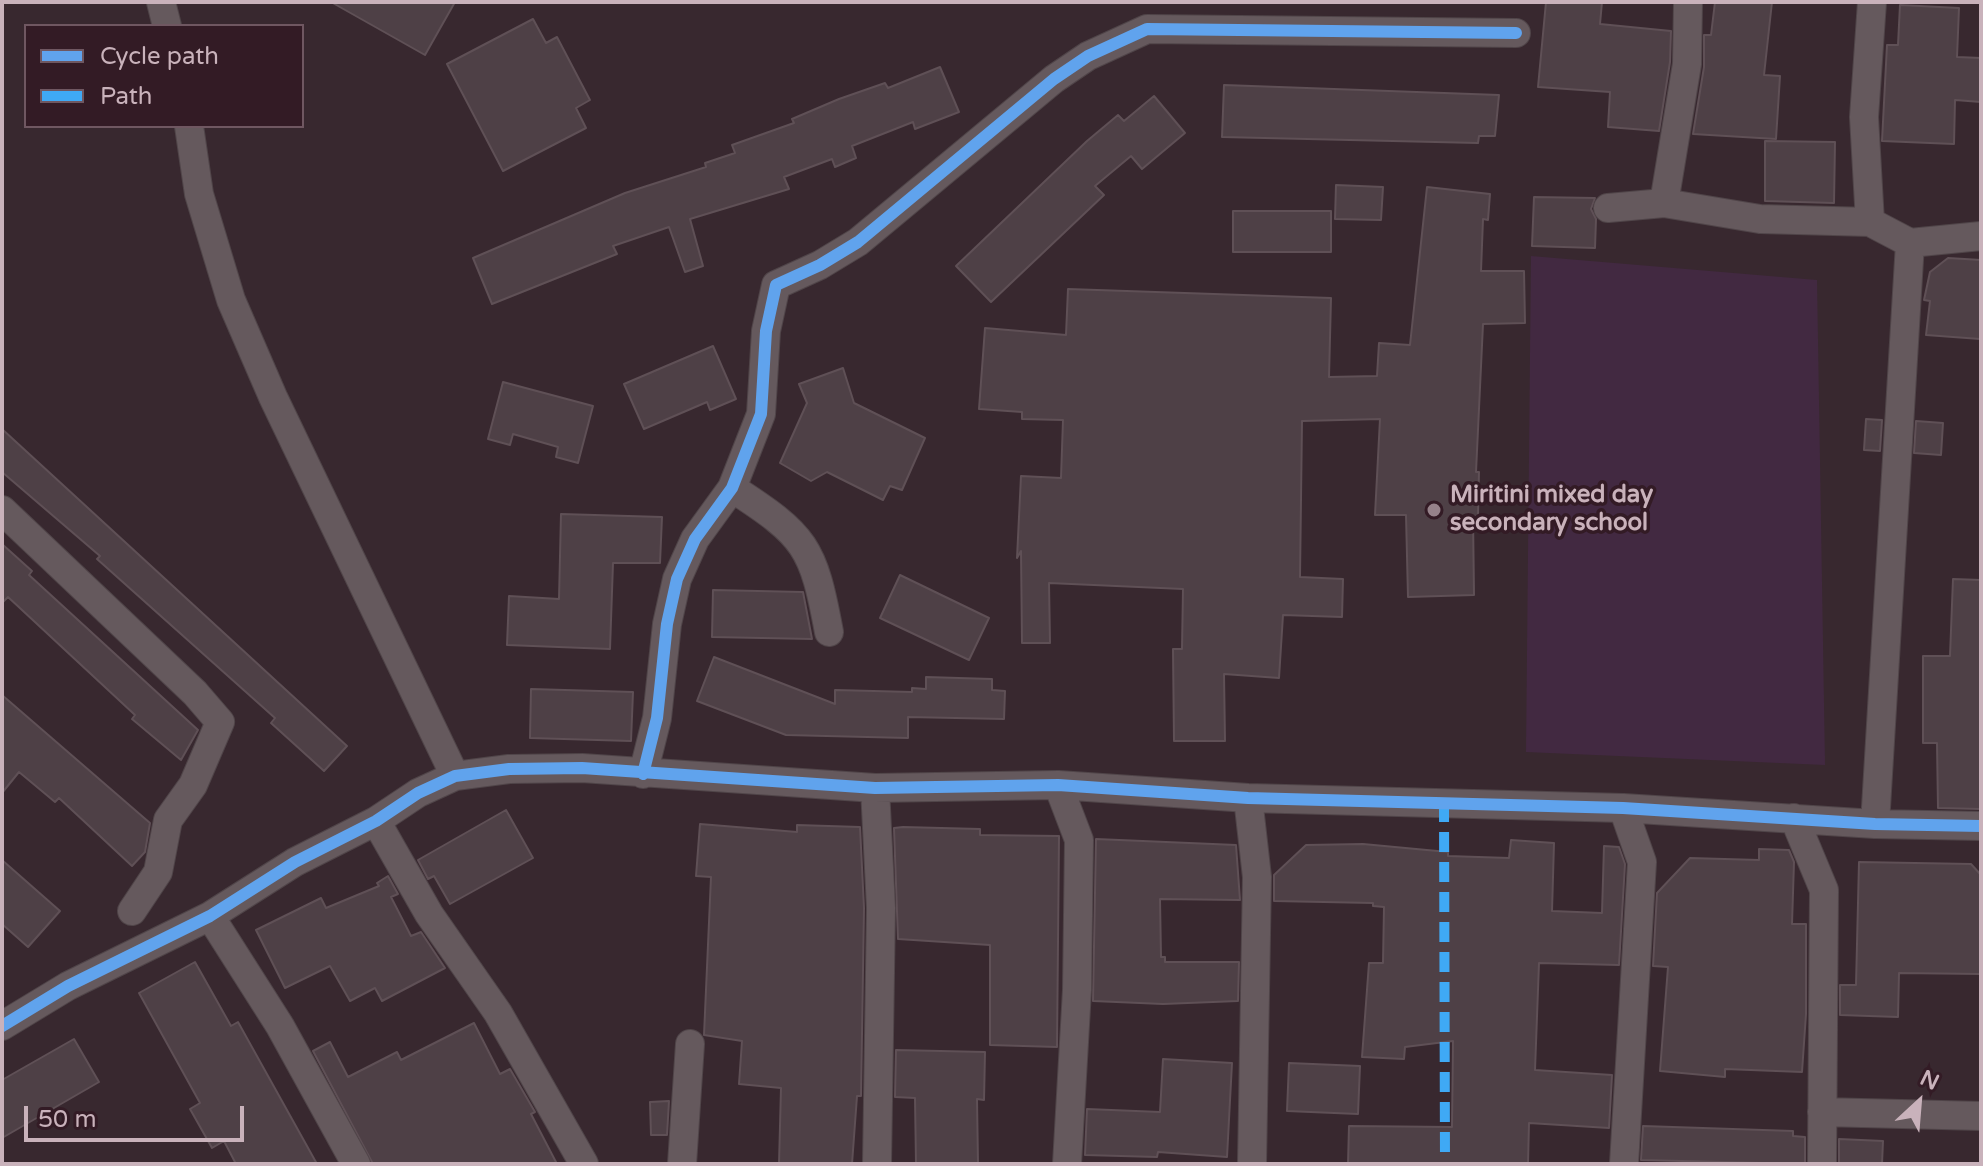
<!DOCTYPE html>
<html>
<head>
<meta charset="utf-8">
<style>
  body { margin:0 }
  #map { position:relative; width:1983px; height:1166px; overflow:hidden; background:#38282f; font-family:"Varela Round",sans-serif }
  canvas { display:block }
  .frame { position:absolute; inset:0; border:4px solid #c9b2bb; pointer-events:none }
  .legend { position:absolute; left:24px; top:24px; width:280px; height:104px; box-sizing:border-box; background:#331b25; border:2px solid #6f5761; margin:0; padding:10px 14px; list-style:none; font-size:24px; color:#c9b2bb }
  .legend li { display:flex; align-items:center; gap:16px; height:40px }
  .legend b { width:40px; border:2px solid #6f5761 }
  .north { position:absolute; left:1879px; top:1062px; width:80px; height:80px; -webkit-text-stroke:6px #331b25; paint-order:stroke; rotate:26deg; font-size:22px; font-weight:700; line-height:32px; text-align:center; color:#c9b2bb }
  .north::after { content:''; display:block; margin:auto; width:28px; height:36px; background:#c9b2bb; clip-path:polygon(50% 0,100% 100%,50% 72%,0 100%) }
  .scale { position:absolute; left:24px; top:1106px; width:220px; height:36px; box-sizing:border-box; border:4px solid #c9b2bb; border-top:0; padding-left:10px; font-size:24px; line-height:28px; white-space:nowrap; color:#c9b2bb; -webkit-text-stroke:6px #331b25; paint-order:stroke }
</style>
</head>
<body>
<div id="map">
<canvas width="1983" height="1166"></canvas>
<div class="frame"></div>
<ul class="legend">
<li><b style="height:10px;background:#60a3ed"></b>Cycle path</li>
<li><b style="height:10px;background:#3fa9f5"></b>Path</li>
</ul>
<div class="north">N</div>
<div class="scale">50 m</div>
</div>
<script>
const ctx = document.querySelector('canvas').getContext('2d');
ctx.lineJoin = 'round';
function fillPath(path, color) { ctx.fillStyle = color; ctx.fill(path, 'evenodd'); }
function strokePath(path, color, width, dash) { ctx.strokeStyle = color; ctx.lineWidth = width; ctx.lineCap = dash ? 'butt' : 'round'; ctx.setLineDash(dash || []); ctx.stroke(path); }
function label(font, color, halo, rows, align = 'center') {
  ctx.font = font + ' "Varela Round",sans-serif'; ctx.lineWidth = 7; ctx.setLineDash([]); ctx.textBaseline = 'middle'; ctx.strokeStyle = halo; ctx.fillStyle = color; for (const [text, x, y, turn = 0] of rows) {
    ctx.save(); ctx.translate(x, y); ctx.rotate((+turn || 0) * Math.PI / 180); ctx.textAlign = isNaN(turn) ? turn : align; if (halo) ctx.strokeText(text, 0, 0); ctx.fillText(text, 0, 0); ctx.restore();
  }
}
const green = new Path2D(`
  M1531,256l286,24 8,485 -299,-13z`);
const building = new Path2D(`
  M331,2h124l-30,53z
  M1546,2h56l-2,22 71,7 -1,31 -11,69 -51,-4 2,-35 -72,-5z
  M1715,2h57l-8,73 16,1 -4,63 -83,-5 11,-67v-32h7z
  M1900,5l59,3 -2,49 24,1v44l-26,-2 -1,44 -72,-3 5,-96h11z
  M533,19l13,24 11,-6 33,63 -14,8 10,20 -83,43 -56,-107z
  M940,67l19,45 -44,17 -2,-7 -61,24 4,12 -21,9 -3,-8 -48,18 5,12 -99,30 13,47 -18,6 -16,-45 -56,19 4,8 -125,50 -19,-46 152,-65 81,-26 -1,-4 30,-10 -3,-8 62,-22 -2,-4 47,-20 46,-16 3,5z
  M1224,85l275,10 -4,41h-16l-1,7 -256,-6z
  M1154,96l31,37 -43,36 -11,-13 -36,30 9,9 -113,107 -35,-36 131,-125 31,-26 6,6z
  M1765,141l70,1 -1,61 -69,-2z
  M1336,185l47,2 -2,33 -46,-1z
  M1427,187l63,7 -2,26 -5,-1 -2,52h43l1,52 -42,1 -7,148h3l-1,44h-5l1,79 -66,2 -2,-82h-31l5,-96 -78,2 -2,156 43,2 -1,38 -59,-2 -4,63 -55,-4 1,67h-51l-1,-92h9l1,-60 -134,-6 1,60h-28l-1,-92 -4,7 4,-82 40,2 2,-58 -41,-1v-7l-43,-3 6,-81 81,7 2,-46 263,9 -2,79 48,-1 2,-33 31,2z
  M1534,197l61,1 -4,11 5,10 -1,29 -63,-2z
  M1233,211h98v41h-98z
  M1948,258l33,2 -1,79 -54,-4 4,-34 -6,-1 6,-28z
  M713,346l23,53 -26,11 -3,-8 -63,27 -20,-45z
  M843,368l11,35 71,35 -23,52 -12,-4 -7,14 -56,-28 -16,9 -31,-18 27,-60 -8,-19z
  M503,382l90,24 -15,57 -22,-6 2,-10 -45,-13 -3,11 -22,-6z
  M1866,419l16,1 -2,31 -16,-1z
  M1916,421l27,2 -2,32 -27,-2z
  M2,429l345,317 -23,25 -53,-48 4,-5 -178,-159 3,-3 -98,-84z
  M561,514l101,3 -2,46h-47l-3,86 -103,-4 2,-49 50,3z
  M2,544l30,27 -3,4 169,155 -17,30 -49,-41 3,-4 -127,-118 -6,6z
  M900,575l89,43 -20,42 -89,-42z
  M1953,579l28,1v229l-43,-1 -1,-65h-14v-87h27z
  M713,590l90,2 9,47 -100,-2z
  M714,657l121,47v-14l77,2v-4l14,1v-12l66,2v11l13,1 -1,28 -96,-2v21l-122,-3 -89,-34z
  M531,689l102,3 -2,49 -101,-3z
  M2,695l148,128 -5,29 -13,14 -73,-68 -4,4 -36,-30 -17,21z
  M506,810l27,48 -83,46 -16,-28 -6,3 -10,-19z
  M700,824l97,8v-7l63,2 4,81 -3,188h-4l-5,68h-73l2,-76 -42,-4 3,-43 -38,-6 7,-158 -15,-1z
  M903,827l77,2v6l79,1 -2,211 -67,-2v-100l-92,-6 -4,-111z
  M1096,839l140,6 4,55 -80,-1 1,58h4v5h74l-1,39 -75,3 -70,-3z
  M1511,840l43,3 -2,68 50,2 2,-67 15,1 6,17 -6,101 -80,-2 -4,107 77,5 -3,53 -80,-5 -1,41h-180l1,-38 103,1 1,-86 -48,6 -1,12 -42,-2 7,-94h14l1,-56 -11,-1v-3l-99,-2v-26l32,-30 57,-1 85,8v4l61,2z
  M1759,849l30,1 5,12 -2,62h14v90l-4,58 -77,-3v8l-65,-6 8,-104 -15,-1 4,-73 33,-35 69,2z
  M2,860l58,51 -32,36 -26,-23z
  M1859,862l112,2 10,11v99l-82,-1 -1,44 -58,-2v-30h16z
  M388,876l10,18 -7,3 20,39 10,-4 24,36 -63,33 -7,-13 -25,13 -20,-35 -45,22 -29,-58 65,-32 5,10 53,-22 -2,-3z
  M195,962l36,64 7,-4 79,142h-81l-12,-23 -12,7 -22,-39 10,-6 -61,-110z
  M474,1023l26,51 10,-5 25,43 -4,2 26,50h-184l-60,-113 17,-9 18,35 49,-25 4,8z
  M74,1039l25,43 -97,56v-58z
  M896,1050l89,2 -1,48 -7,-1 1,65h-62l-1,-66 -20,-1z
  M1163,1059l69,4 -5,94 -69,-5 -1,5 -72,-2 2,-46 73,3z
  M1289,1063l71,3 -2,48 -71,-3z
  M669,1101l-2,34h-16l-1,-33z
  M1643,1126l150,5v5l12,1v27l-164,-4z
  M1839,1139l44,2 -1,23h-43z`);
const street = new Path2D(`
  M161,2l6,24
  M189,126l10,68 32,106 42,97 182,379
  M1664,203l23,-139 1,-62
  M1608,208l56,-5 96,16 110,3 40,21 71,-7
  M1870,222l-6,-105 8,-115
  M732,488c74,48 81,58 97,144
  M2,510l193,183 25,29 -27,63 -25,35 -10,52 -26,39
  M643,774l14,-56 10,-94 10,-45 18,-40 37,-51 29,-74 5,-83 10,-46 44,-20 38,-23 196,-163 34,-23 59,-27 369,4
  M1058,785l21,55 -2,150 -10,174
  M875,788l6,120 -4,256
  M1248,798l9,79 -5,287
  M1623,808l19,54 -18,302
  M1794,818l30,72 -2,274
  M376,821l53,93 69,99 86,151
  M1875,824l35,-581
  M210,916l70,110 76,138
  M2,1026l66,-40 142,-70 85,-54 81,-41 42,-28 37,-17 54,-7 73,-1 293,20 183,-3 190,13 375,10 252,16 106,2
  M1822,1112l159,4
  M682,1164l8,-120`);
const quiet = new Path2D(`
  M1444,802l1,362`);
const cycleway = new Path2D(`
  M643,774l14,-56 10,-94 10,-45 18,-40 37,-51 29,-74 5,-83 10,-46 44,-20 38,-23 196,-163 34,-23 59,-27 369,4
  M2,1026l66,-40 142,-70 85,-54 81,-41 42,-28 37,-17 54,-7 73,-1 293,20 183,-3 190,13 375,10 252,16 106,2`);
const markers = [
  [1434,510,8,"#96828a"]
];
const poiNames = [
  ["Miritini mixed day",1450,496],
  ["secondary school",1450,524]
];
fillPath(green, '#422941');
fillPath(building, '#4e4046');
strokePath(building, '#5f5056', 2);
strokePath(street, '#504549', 30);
strokePath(street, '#65595d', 28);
strokePath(quiet, '#3fa9f5', 10, [20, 10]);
strokePath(cycleway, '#60a3ed', 12);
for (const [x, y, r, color] of markers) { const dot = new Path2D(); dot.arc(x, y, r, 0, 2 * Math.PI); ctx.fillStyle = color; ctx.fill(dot); strokePath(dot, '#331b25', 3); }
label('bold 24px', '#c9b2bb', '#331b25', poiNames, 'left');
</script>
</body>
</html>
